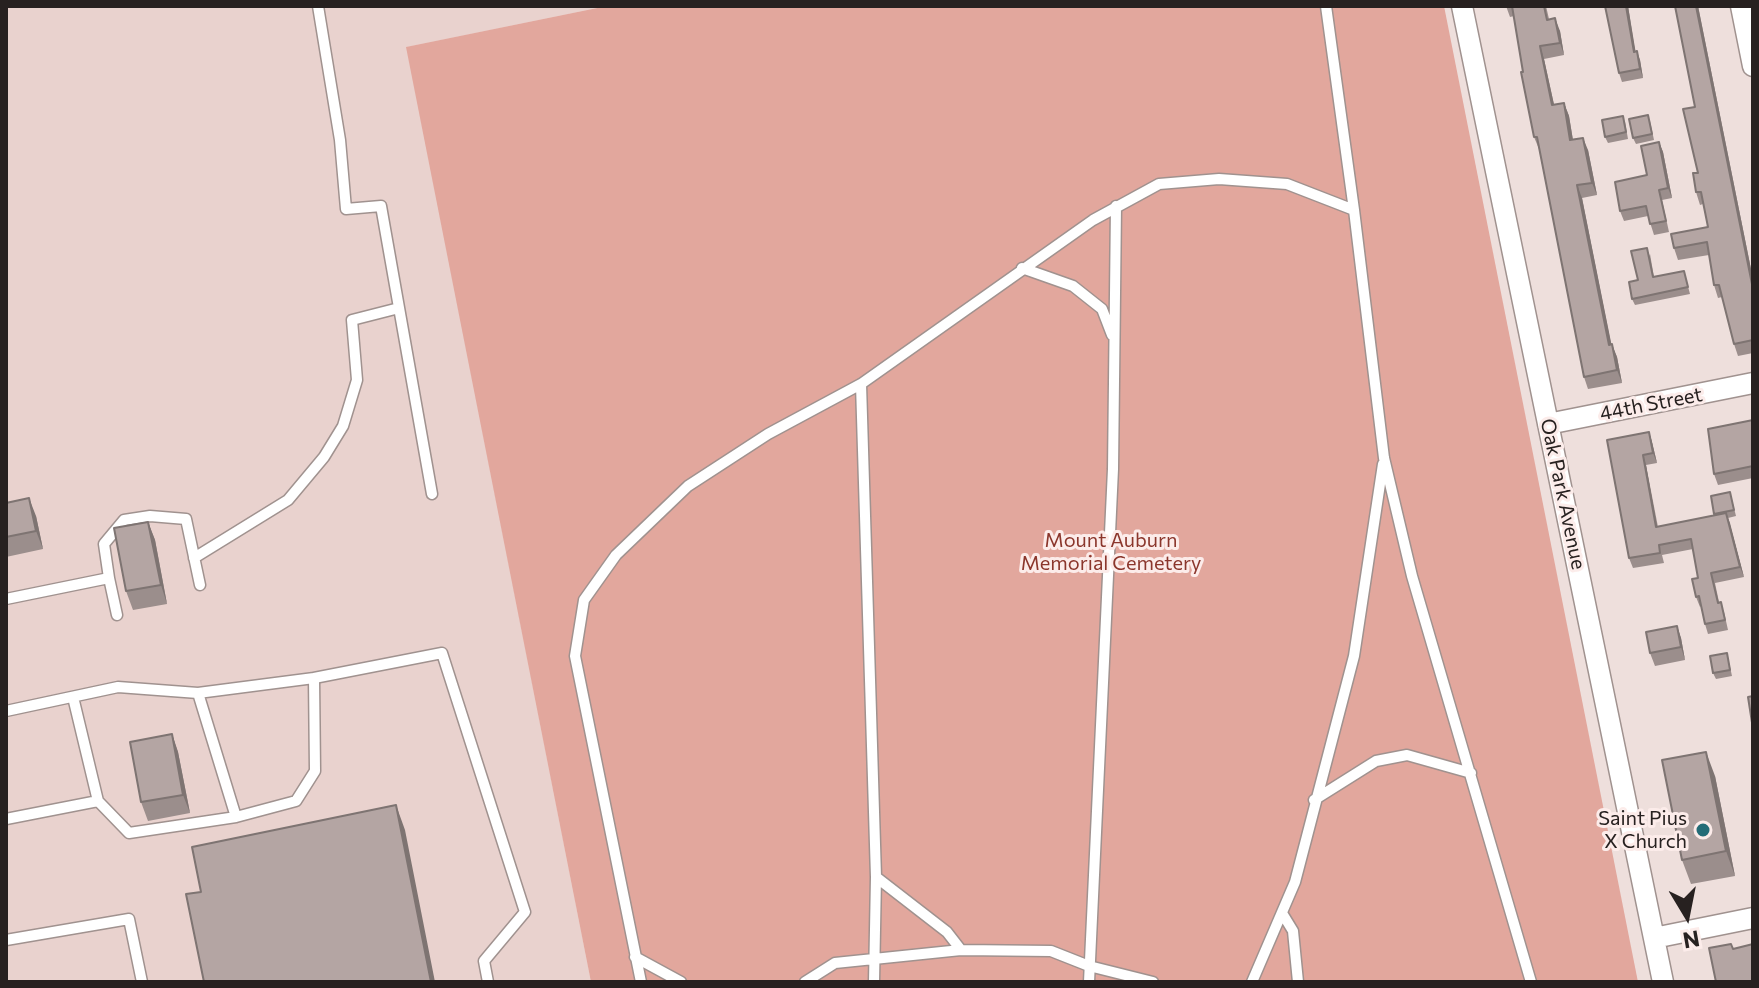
<!DOCTYPE html>
<html>
<head>
<meta charset="utf-8">
<style>
  body { margin:0 }
  #map { position:relative; width:1759px; height:988px; overflow:hidden; background:#eedfdc; font-family:Commissioner,sans-serif }
  canvas { display:block }
  .frame { position:absolute; inset:0; border:8px solid #272120; pointer-events:none }
  .north { position:absolute; left:1647px; top:876px; width:80px; height:80px; -webkit-text-stroke:6px #fcecea; paint-order:stroke; rotate:170deg; font-size:22px; font-weight:700; line-height:32px; text-align:center; color:#272120 }
  .north::after { content:''; display:block; margin:auto; width:28px; height:36px; background:#272120; clip-path:polygon(50% 0,100% 100%,50% 72%,0 100%) }
</style>
</head>
<body>
<div id="map">
<canvas width="1759" height="988"></canvas>
<div class="frame"></div>
<div class="north">N</div>
</div>
<script>
const ctx = document.querySelector('canvas').getContext('2d');
ctx.lineJoin = 'round';
function fillPath(path, color) { ctx.fillStyle = color; ctx.fill(path, 'evenodd'); }
function strokePath(path, color, width, dash) { ctx.strokeStyle = color; ctx.lineWidth = width; ctx.lineCap = dash ? 'butt' : 'round'; ctx.setLineDash(dash || []); ctx.stroke(path); }
function label(font, color, halo, rows, align = 'center') {
  ctx.font = font + ' Commissioner,sans-serif'; ctx.lineWidth = 6; ctx.setLineDash([]); ctx.textBaseline = 'middle'; ctx.strokeStyle = halo; ctx.fillStyle = color; for (const [text, x, y, turn = 0] of rows) {
    ctx.save(); ctx.translate(x, y); ctx.rotate((+turn || 0) * Math.PI / 180); ctx.textAlign = isNaN(turn) ? turn : align; if (halo) ctx.strokeText(text, 0, 0); ctx.fillText(text, 0, 0); ctx.restore();
  }
}
const built = new Path2D(`
  M6,6h601l-200,41 184,935h-585z`);
const green = new Path2D(`
  M607,6h837l194,976h-1047l-185,-935z`);
const lane = new Path2D(`
  M318,6l22,134 6,69 35,-3 51,288
  M1326,6l28,204 30,248 28,118 119,406
  M1022,268l51,18 29,23 10,26
  M861,384l15,493 -2,105
  M194,558l94,-58 36,-43 19,-31 14,-46 -5,-60 47,-12
  M109,578l-5,-34 20,-24 26,-4 36,3 14,66
  M6,599l103,-21 8,37
  M198,693l116,-15
  M73,697l25,104
  M6,711l112,-24 80,6 38,124 -107,16 -31,-32 -92,18
  M1314,800l62,-39 31,-6 64,18
  M236,817l60,-16 19,-30 -1,-93 128,-25 83,259 -41,49 4,21
  M876,877l71,55 14,18
  M1282,913l11,18 5,51
  M6,940l123,-21 13,63
  M635,957l46,25
  M641,982l-66,-326 9,-56 32,-45 72,-69 80,-52 93,-50 232,-164 66,-36 60,-5 68,5 67,26
  M805,982l30,-19 126,-13 90,1 38,15 64,16
  M1089,982l24,-513 3,-263
  M1252,982l43,-100 59,-226 29,-192`);
const street = new Path2D(`
  M1462,6l201,976
  M1741,6l12,60
  M1548,424l205,-41
  M1654,938l99,-20`);
const wall = new Path2D(`
  M1506,6h40l3,13 11,12 4,24 -20,4 10,46 10,-2 5,13 4,24 15,10 9,45 -15,3 29,146 6,13 5,26 -34,6 -4,-12 -45,-228 -5,-12 -20,-121 -4,1z
  M1605,6h23l7,45 5,9 3,18 -21,4 -3,-9z
  M1698,6l55,273v74l-15,3 -4,-12 -12,-47 -4,1 -4,-13 -5,-30 -31,5 -4,-12 34,-21 -5,-23 -3,1 -4,-13 2,-19 -3,-66z
  M1650,121l4,19 -18,4 -3,-6z
  M1625,122l3,17 -20,4 -3,-6z
  M1659,142l4,10 9,46 -10,2 7,32 -15,3 -6,-19 -24,5 -4,-10 27,-36z
  M1650,254l4,23 30,-6 6,23 -55,11 -3,-6 6,-19z
  M1753,416v62l-35,7 -4,-11 39,-54z
  M1649,432l3,10 5,21 -11,2 12,62 57,-12 -4,-19 19,-4 6,24 -8,2 16,59 -29,6 4,19 5,10 4,18 -20,4 -3,-10 -4,-18 -1,1 -4,-10 2,-19 -5,-29 -31,6 2,8 -31,5 -4,-10 -22,-118z
  M6,503l30,13 7,33 -37,8z
  M148,522l7,18 12,64 -34,6 -7,-19z
  M1677,626l4,12 4,22 -30,6 -5,-13z
  M1727,653l5,23 -16,3 -3,-6z
  M172,734l6,18 12,61 -42,8 -7,-19z
  M1715,776l20,100 -44,8 -9,-24z`);
const shadedWall = new Path2D(`
  M1626,6h2l9,54 -3,-8z
  M1696,6h2l55,273v10z
  M1555,18l5,13 4,24 -4,-12z
  M1540,46l4,13 13,59 -5,-13z
  M1637,51l3,9 3,18 -3,-9z
  M1564,103l5,13 6,37 -5,-13z
  M1583,138l5,12 9,45 -5,-12z
  M1659,142l4,10 9,46 -4,-10z
  M1577,185l5,13 32,159 -5,-12z
  M1612,344l5,13 5,26 -5,-13z
  M1649,432l3,10 5,21 -4,-10z
  M1643,455l3,10 13,72 -3,-10z
  M29,498l7,18 7,33 -7,-18z
  M1726,513l4,10 14,54 -4,-10z
  M148,522l7,18 12,64 -6,-19z
  M1677,626l4,12 4,22 -4,-13z
  M172,734l6,18 12,61 -7,-18z
  M1706,752l9,24 20,100 -9,-25z
  M396,805l9,25 30,152h-4z`);
const building = new Path2D(`
  M1512,6h32l3,14 8,-2 5,25 -20,3 12,59 12,-2 6,37 13,-2 9,45 -15,2 32,160 3,-1 5,26 -33,7 -47,-240h-3l-13,-65h2z
  M1605,6h21l8,46 3,-1 3,18 -21,4z
  M1675,6h21l57,283v51l-19,4 -15,-59h-5l-7,-43 -33,6 -3,-14 37,-7 -7,-35h-5l-3,-19h5l-15,-64 12,-2z
  M1648,115l4,19 -19,4 -4,-19z
  M1623,116l3,16 -21,5 -3,-17z
  M1659,142l9,46 -9,2 7,31 -16,3 -4,-18 -26,5 -5,-29 32,-7 -6,-29z
  M1647,248l6,29 31,-6 4,16 -56,12 -3,-17 9,-2 -7,-29z
  M1753,416v50l-39,8 -6,-45 45,-9z
  M1649,432l4,21 -10,2 13,72 70,-14 14,54 -29,6 7,30 3,-1 4,18 -20,4 -6,-28 -3,1 -4,-18 6,-1 -7,-39 -32,6 1,8 -31,5 -22,-118z
  M1730,492l4,18 -20,4 -3,-18z
  M29,498l7,33 -30,6v-34z
  M148,522l13,63 -35,6 -12,-63z
  M1677,626l4,21 -31,6 -4,-21z
  M1727,653l3,17 -17,3 -3,-17z
  M1753,696v33l-5,-32z
  M172,734l11,61 -42,7 -11,-60z
  M1706,752l20,99 -44,9 -20,-100z
  M396,805l35,177h-227l-18,-88 15,-2 -9,-45z
  M1731,944l2,5 20,-5v38h-37l-7,-34z`);
const markers = [
  [1703,830,8,"#246c77"]
];
const streetNames = [
  ["44th Street",1651,404,-11],
  ["Oak Park Avenue",1563,494,78]
];
const parkNames = [
  ["Mount Auburn",1111,540],
  ["Memorial Cemetery",1111,563]
];
const poiNames = [
  ["Saint Pius",1687,818],
  ["X Church",1687,841]
];
fillPath(built, '#e9d2ce');
fillPath(green, '#e2a79d');
strokePath(lane, '#a0928f', 13);
strokePath(street, '#a0928f', 23);
strokePath(lane, '#fff', 10);
strokePath(street, '#fff', 20);
fillPath(wall, '#9b8e8c');
fillPath(shadedWall, '#7e7472');
fillPath(building, '#b4a5a3');
strokePath(building, '#7e7472', 2);
for (const [x, y, r, color] of markers) { const dot = new Path2D(); dot.arc(x, y, r, 0, 2 * Math.PI); ctx.fillStyle = color; ctx.fill(dot); strokePath(dot, '#fcecea', 3); }
label('20px', '#272120', '#fcecea', streetNames);
label('20px', '#8b362c', '#fcecea', parkNames);
label('20px', '#272120', '#fcecea', poiNames, 'right');
</script>
</body>
</html>
